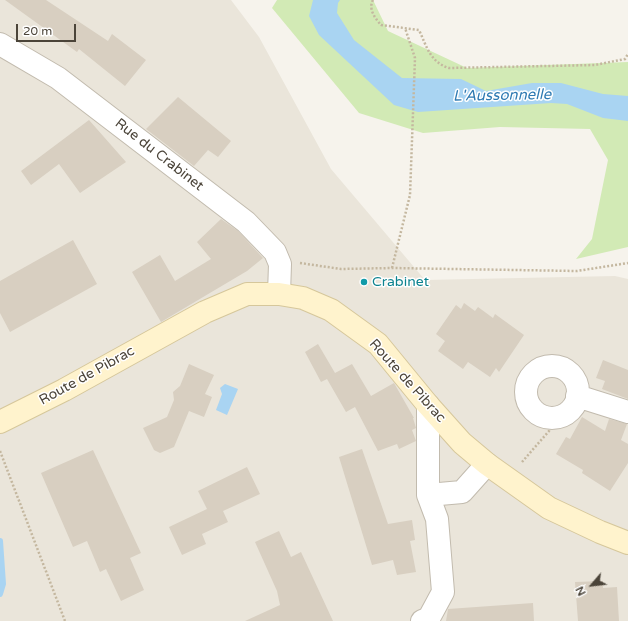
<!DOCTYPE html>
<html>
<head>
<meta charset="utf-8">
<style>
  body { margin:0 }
  #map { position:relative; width:628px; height:621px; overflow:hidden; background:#f6f3ec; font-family:"Varela Round",sans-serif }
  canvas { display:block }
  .north { position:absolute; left:572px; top:565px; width:40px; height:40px; -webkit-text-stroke:3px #fff; paint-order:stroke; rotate:242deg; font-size:11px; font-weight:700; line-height:16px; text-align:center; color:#4b4439 }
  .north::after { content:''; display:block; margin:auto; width:14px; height:18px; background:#4b4439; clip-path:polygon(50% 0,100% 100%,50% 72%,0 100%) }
  .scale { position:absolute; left:16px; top:24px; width:60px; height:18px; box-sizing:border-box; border:2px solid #4b4439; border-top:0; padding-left:5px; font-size:12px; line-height:14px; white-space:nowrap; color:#4b4439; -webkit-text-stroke:3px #fff; paint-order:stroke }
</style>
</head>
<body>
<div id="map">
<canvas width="628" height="621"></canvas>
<div class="north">N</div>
<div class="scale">20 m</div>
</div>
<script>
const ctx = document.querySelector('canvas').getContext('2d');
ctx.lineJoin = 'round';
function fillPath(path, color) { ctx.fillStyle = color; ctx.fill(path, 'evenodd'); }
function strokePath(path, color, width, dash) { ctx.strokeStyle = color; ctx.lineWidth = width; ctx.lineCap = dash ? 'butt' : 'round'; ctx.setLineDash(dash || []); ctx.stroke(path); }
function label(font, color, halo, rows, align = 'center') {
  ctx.font = font + ' "Varela Round",sans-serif'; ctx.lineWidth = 3; ctx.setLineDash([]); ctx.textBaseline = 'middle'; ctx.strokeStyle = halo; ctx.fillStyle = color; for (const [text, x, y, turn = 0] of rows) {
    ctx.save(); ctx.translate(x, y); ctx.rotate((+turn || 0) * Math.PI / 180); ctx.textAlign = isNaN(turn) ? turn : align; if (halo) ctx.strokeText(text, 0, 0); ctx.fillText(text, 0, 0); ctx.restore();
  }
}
const residential = new Path2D(`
  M0,0h231l28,37 72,132 94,111 190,-4 13,3v342h-628z`);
const green = new Path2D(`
  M277,0h96l15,31 79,37 161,-6v185l-52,12 16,-20 16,-79 -18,-31 -90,-2 -77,6 -64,-20 -87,-105z`);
const water = new Path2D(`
  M313,0h27l-2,3 -1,10 17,27 48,38 59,1 25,12 46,-8h29l42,11 25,2v25l-25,-3 -36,-14 -16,-1 -133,9 -24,-7 -75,-70 -10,-19z
  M225,384l13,5 -11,26 -11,-5 6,-16 -2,-6z`);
const stream = new Path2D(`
  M0,541l3,43 -3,10`);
const building = new Path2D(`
  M5,0h41l62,41 4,-7 34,26 -21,26 -46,-37 -2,3z
  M178,97l53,44 -13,16 -10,-7 -14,16 -48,-37z
  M89,120l37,42 -46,31 -21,-29 -28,21 -10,-14z
  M221,219l17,12 25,27 -16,13 -86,51 -29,-50 28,-17 15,26 36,-22 -14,-17z
  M73,240l24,44 -87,48 -10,-19v-32z
  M464,303l11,8 3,-4 15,11 2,-4 29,21 -25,37 -3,-4 -6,9 -22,-15 -5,7 -25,-18 7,-10 -9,-7 20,-29 5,4z
  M318,344l17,29 17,-9 19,32 23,-13 20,35h-1l3,10 -4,2 4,11 -17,8 -2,-5 -19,7 -23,-44 -9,5 -19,-33 -6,3 -16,-30z
  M603,360l25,10v29l-26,-10 3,-8 -9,-3z
  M189,364l25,11 -9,19 7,3 -8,20 -15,-6 -15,36 -14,6 -6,-3 -11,-22 24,-11 7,-17 -1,-8 7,-6z
  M582,417l23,14 4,-12 18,5 -6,16 7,4v19l-18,28 -28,-18 1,-3 -27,-16 10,-17 4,2z
  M362,449l26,75 24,-4 3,20 -5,1 6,31 -19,3 -4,-15 -21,5 -33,-108z
  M93,450l48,103 -11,5 14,32 -23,11 -15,-32 -6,3 -13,-31 -14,6 -32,-74z
  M247,467l13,27 -37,17 5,11 -26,12 4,10 -24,11 -13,-28 38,-18 -9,-18z
  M279,531l12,26 10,-5 32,69h-88l35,-16 -3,-14 -22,-49z
  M603,581v7l14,-1 2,34h-41l-3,-39z
  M533,603l1,18h-88l2,-12z`);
const path = new Path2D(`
  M373,0c-5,9 2,18 8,25l38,5c8,17 11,32 30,38l146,-3 30,-6 3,-5
  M300,263l41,6 51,-1 185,3 51,-8
  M392,268l18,-73 5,-137 -10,-30
  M0,451l65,170
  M522,462l27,-31 6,-13`);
const minor = new Path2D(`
  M0,44l58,34 188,144 29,30 5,12 -1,30
  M526 392a26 26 0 1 1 52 0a26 26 0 1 1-52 0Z
  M577,396l51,16
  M428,495l34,-3 25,-28
  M422,621l7,-3 14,-26 -6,-73 -9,-24v-90`);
const secondary = new Path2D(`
  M0,422l64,-32 141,-78 42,-18h32l24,4 28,12 47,34 50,61 34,38 25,21 62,44 51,24 28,11`);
const markers = [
  [364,282,4,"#0f9aa8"]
];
const streetNames = [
  ["Rue du Crabinet",159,155,38],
  ["Route de Pibrac",87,376,-29],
  ["Route de Pibrac",407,381,48]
];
const cultureNames = [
  ["Crabinet",372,282]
];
const waterNames = [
  ["L'Aussonnelle",502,96,-1]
];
fillPath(residential, '#eae5da');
fillPath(green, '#d2eab5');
fillPath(water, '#a9d4f2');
strokePath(stream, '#a9d4f2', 6);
fillPath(building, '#d8cfc1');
strokePath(minor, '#c2bbae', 24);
strokePath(secondary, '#d6c79b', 24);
strokePath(path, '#c4b79f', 2.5, [2, 2]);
strokePath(minor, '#fff', 22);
strokePath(secondary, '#fff3cd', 22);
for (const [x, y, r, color] of markers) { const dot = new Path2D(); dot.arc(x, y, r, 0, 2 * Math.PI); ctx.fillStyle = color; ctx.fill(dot); strokePath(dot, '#fff', 1.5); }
label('14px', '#4b4439', '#fff', streetNames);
label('14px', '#0d838f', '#fff', cultureNames, 'left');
label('italic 15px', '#2e7ab2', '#fff', waterNames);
</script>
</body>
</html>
